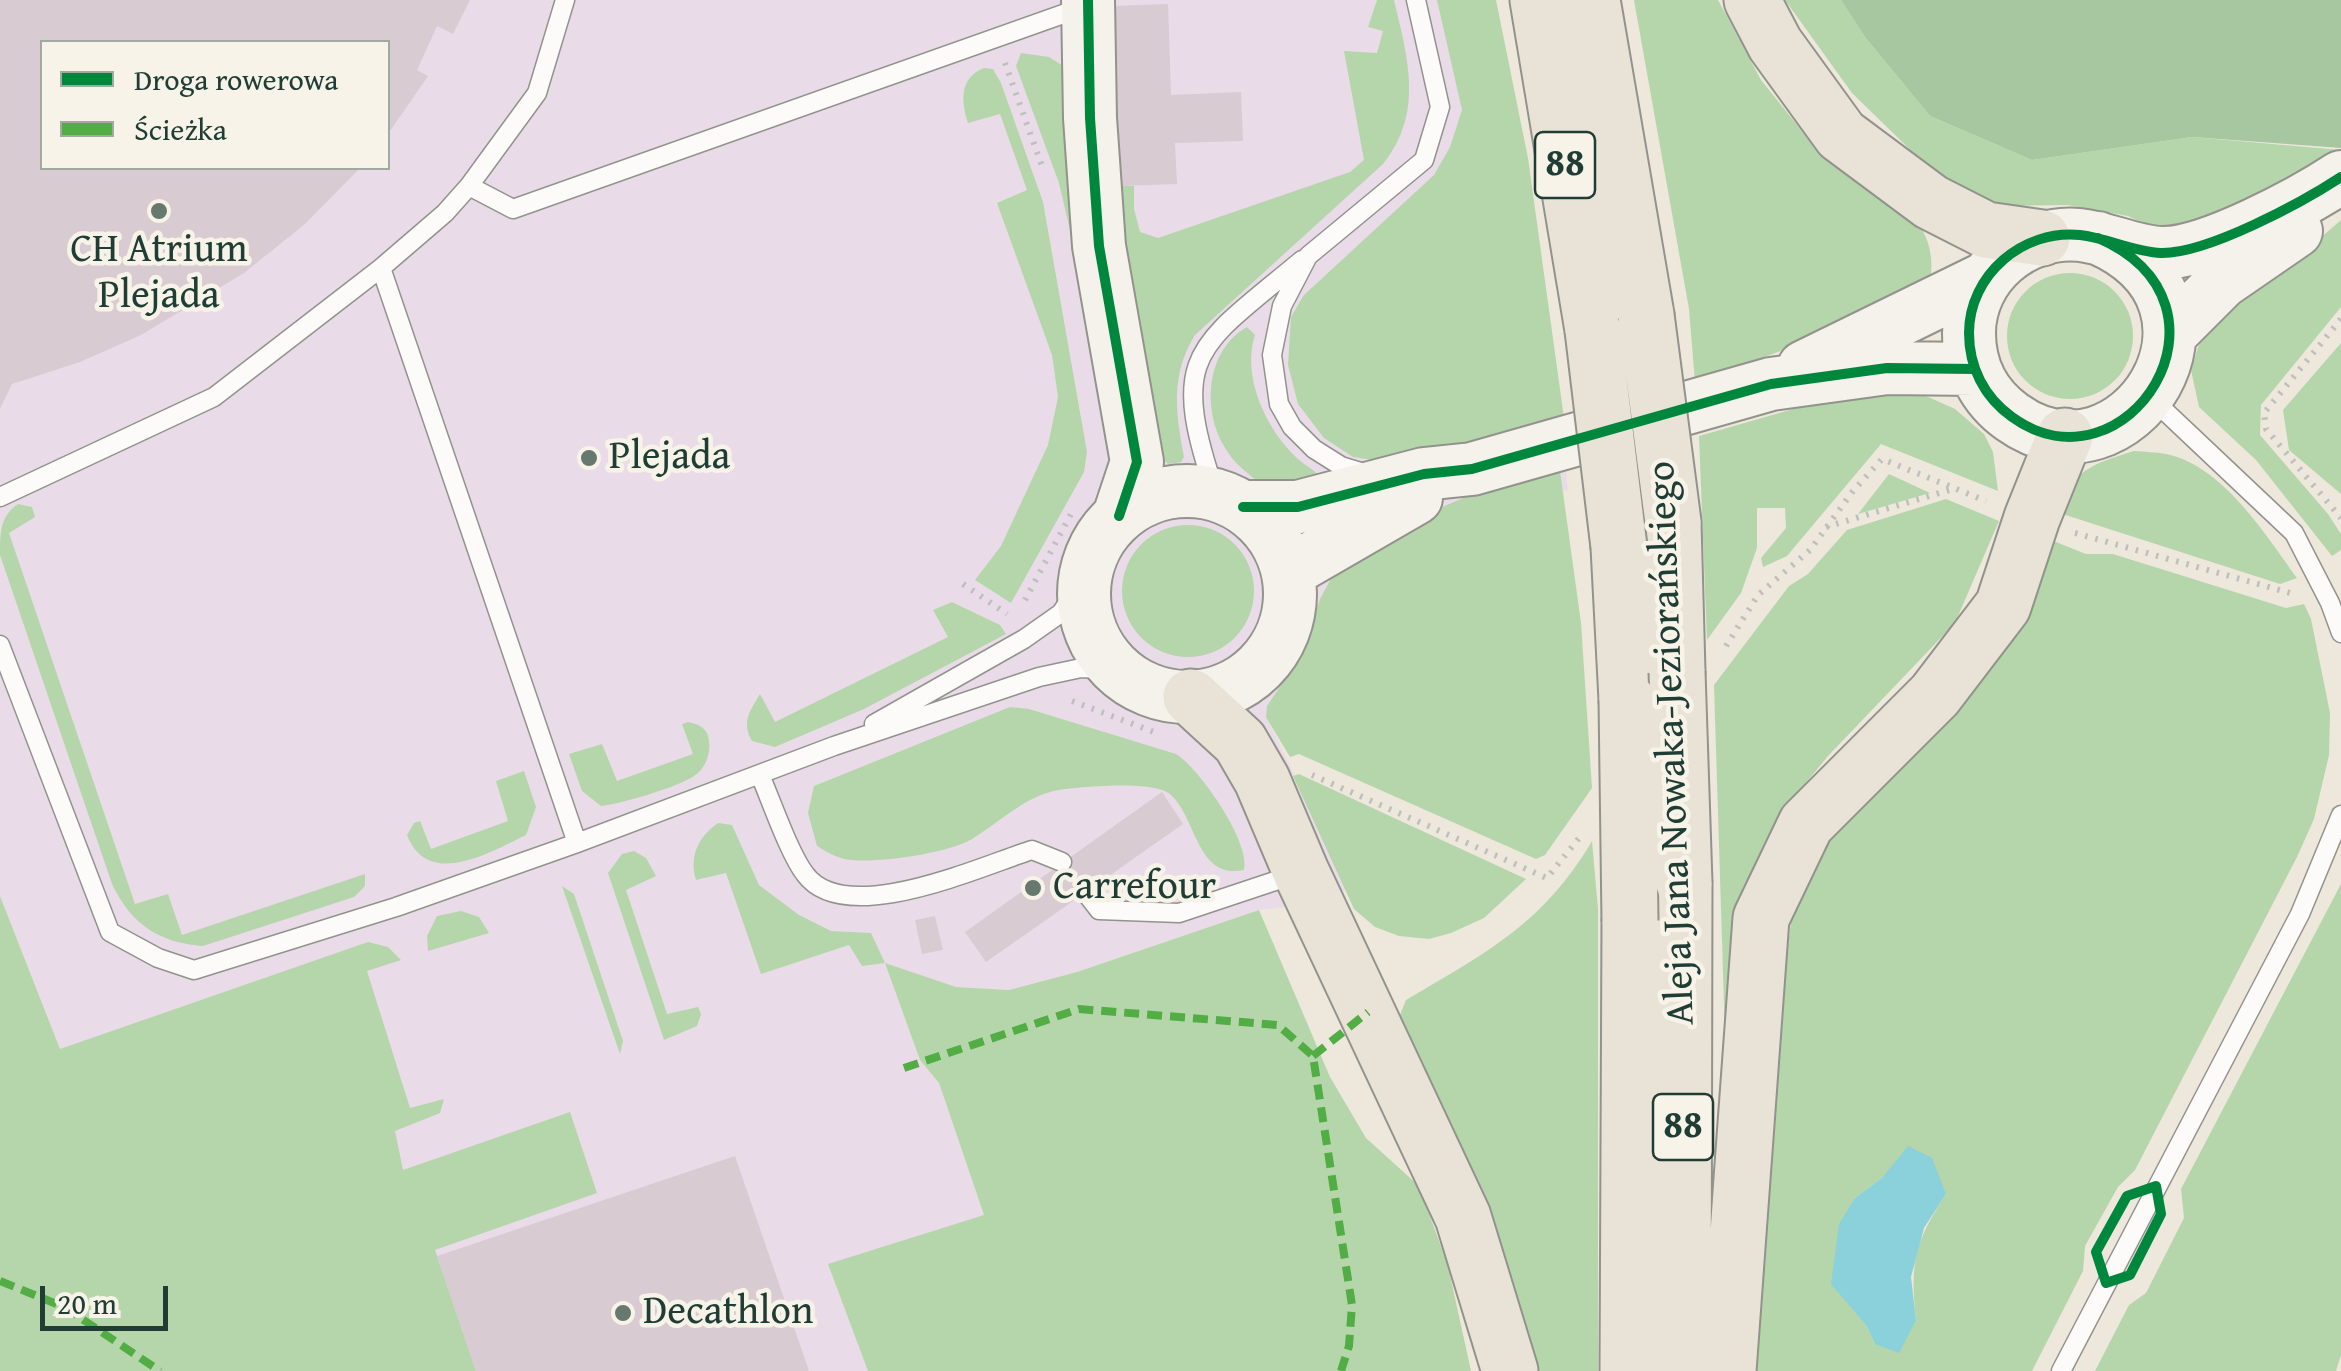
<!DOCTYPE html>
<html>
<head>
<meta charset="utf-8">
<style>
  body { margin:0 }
  #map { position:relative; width:2341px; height:1371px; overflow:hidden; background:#eee7dc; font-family:"Gentium Book Plus",serif }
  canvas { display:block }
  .legend { position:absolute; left:40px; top:40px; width:350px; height:130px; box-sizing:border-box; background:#f7f3e8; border:2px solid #a1aaa0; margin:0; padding:12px 18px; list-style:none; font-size:30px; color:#1f3d34 }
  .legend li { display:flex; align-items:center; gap:20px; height:50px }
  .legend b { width:50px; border:2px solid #a1aaa0 }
  .scale { position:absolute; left:40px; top:1286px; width:128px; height:45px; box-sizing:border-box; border:5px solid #1f3d34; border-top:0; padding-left:12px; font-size:30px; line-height:35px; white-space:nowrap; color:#1f3d34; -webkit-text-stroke:8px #f7f3e8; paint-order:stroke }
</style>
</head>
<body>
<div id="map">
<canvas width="2341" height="1371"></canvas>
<ul class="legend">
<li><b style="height:12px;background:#00873e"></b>Droga rowerowa</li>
<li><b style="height:12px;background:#52ad45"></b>Ścieżka</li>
</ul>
<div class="scale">20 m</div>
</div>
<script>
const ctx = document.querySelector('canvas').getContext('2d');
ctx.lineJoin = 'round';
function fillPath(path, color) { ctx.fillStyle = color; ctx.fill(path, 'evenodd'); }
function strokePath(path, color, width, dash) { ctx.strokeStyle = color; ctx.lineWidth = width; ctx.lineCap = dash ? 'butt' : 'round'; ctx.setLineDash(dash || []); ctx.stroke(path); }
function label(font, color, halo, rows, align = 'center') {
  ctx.font = font + ' "Gentium Book Plus",serif'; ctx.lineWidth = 9; ctx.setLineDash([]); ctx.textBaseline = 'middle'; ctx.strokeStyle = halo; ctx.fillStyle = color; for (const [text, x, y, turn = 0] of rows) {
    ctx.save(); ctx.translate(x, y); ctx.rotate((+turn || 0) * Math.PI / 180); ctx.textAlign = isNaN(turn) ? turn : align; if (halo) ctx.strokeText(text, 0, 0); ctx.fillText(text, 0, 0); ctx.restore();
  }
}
const built = new Path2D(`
  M0,0h1490l62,342 16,148 -115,31 -159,187 -24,16 78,165 -32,15 -57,6 -182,62 -68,18 -53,-3 -70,-23 34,96 19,23 45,132 -20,156h-798l-96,-297 -70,-178zM42,42h346v126h-346z`);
const green = new Path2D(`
  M1377,0h17c14,59 30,113 -11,164l-188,171c-25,40 -19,78 -11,122l-3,5 -13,2 -5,-5 -41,-229 -2,-44h14v23l6,23 18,6 192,-66 14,-12 -20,-109 33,2 6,-22 -15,-4z
  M1437,0h59l32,158 36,260 -172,45 -39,-6 -29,-19 -26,-34 -10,-39 3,-48 13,-22 130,-120 16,-28 12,-37z
  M1634,0h84l43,80 53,66 102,75c16,20 18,43 13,66l-68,35 -166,60 -6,-73z
  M1785,0h56l24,37 65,79 102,44 160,-23 149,13 -65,52 -120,28 -28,-14 -60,-11 -76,1 -60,-35 -80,-78z
  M1021,53l28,4 19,12 17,226 -26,-112 -43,-117z
  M984,68l9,1 8,14 42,119 44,250 -3,20 -73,131 -36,-23 26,-34 47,-101 10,-48 -6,-42 -55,-152 30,-13 -27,-76 -32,9c-7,-22 -9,-45 16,-55z
  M2341,220v87l-80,98 -1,30 68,79 13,20v16l-9,6 -76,-96 -57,-53 -8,-37 14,-45 104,-77z
  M2007 336a63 63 0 1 1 126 0a63 63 0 1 1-126 0Z
  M1247,327l8,8c-14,42 12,96 43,124 9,8 18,11 24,21l-59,5c-15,-11 -30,-22 -39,-39 -22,-37 -18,-96 23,-119z
  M2341,343v151l-52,-44 -6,-40z
  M1870,387l49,6 36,16 29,25 9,18 5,39 -117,-47 -94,112 -24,11 -2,-9 25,-30 -1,-20h-28v40l-16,45 -34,47 -8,-204z
  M2134,451c10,1 22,1 32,3 56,11 100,81 131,124l-17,6 -230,-74c28,-40 38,-45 84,-59z
  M1560,471l21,152 11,165 -47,67 -9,4 -237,-105 -9,3 -24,-40 1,-11 37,-55 16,-52 20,-37 62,-38 80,-34z
  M1889,474l41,19 -72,21z
  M1946,499l53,22 -44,102 -127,133 -33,40 -31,53 -38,220 -12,-384 75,-99 19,-12 39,-44z
  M18,504l14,3 3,10 -26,16 126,371 33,-10 14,41 183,-61v12l-11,11 -151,49c-44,-3 -72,-22 -91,-62l-112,-329c0,-22 0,-39 18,-51z
  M1122 591a66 66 0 1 1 132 0a66 66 0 1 1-132 0Z
  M2046,538l40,16h27l173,54 18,-4 7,15 19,94 -1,42 -15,64 -17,38 -162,313 -17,17 -33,59 -2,25 -51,100h-280l28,-378 12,-76 36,-83zM1883,1177l63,17c-32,49 -36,69 -30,126l-41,24 -9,-19 -11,-127z
  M952,602l48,23 6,9 -142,75 -89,38 -23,-6c-11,-19 -2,-30 8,-47l15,28 173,-85 -15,-27z
  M1010,707l19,2 147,45c23,14 75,88 68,116 -47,10 -47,-51 -73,-75 -16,-15 -84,-8 -106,-6 -37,4 -62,31 -93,50 -23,14 -92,24 -120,21 -13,-1 -24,-7 -35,-14l-9,-33 6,-27z
  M688,722c12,2 20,7 21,19 2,13 -4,28 -15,35 -16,11 -73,28 -93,30l-19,-15 -13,-37 33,-10 15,37 76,-27 -11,-30z
  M524,771l12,36 -10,28c-37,18 -98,54 -119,0l7,-12 6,-2 11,28 77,-28 -12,-40z
  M1299,774l227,105 -42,39 -33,15 -22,6 -30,-3 -24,-9 -21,-18 -61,-133z
  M718,823l14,2 27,60 40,30 32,16 40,2 14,30 71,24 53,3 68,-18 182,-62 71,167 36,61 53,48 29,80 23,105h-603l-40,-107 156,-49 -45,-132 -19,-23 -35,-97 -23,3 -13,-21 -88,29 -35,-101 -30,7c-7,-23 2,-43 22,-57z
  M1592,841l6,68v462h-75l-65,-221 -58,-135 6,-15c80,-47 137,-76 186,-159z
  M634,851l12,7 10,18 -30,14 41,124 31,-7 3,7 -4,12 -33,14 -56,-167 14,-19z
  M2341,884v471l-5,16h-241l34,-66 17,-12 38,-75 -3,-29z
  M562,886l12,8 49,147 -3,13z
  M0,896l60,153 308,-107 20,5 13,13 -34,11 43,137 34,-9 -4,14 -45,18 8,39 167,-58 27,81 -162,57 41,121h-476z
  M461,911l18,6 10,16 -61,18 -1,-15 10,-20z`);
const forest = new Path2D(`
  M1841,0h500v148l-149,-11 -160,23 -102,-44 -65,-79z`);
const water = new Path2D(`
  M1908,1146l24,12 14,36 -22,34 -13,49 5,43 -17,33 -24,-9 -9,-19 -35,-41 8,-60 16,-26 28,-21z`);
const building = new Path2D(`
  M0,0h470l-17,34 -16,-8 -20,44 11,6 -40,58v-92h-346v126h318l-55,56 -61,49 -103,62 -61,27 -68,22 -12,25z
  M1168,4l3,91 70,-3 2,49 -68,2 2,41 -57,2 -7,-180z
  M1162,792l21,32 -197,138 -21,-30z
  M935,916l8,34 -21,4 -7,-34z
  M735,1156l74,215h-333l-39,-115z`);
const path = new Path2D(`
  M1005,63l38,106
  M2341,319l-77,94 2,16 75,89
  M1826,527l127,-38
  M2075,533l219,61
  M963,584l44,30
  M1025,600l46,-86
  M1726,646l32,-51 52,-45 43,-59 29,-32 104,42
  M1072,701l82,31
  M1312,775l235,103 32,-40`);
const lane = new Path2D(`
  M469,186l44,23 570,-202
  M381,268l196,575
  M2150,397l144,136 36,70 11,30
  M1364,473l-23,-7 -27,-17 -22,-22 -13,-23 -7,-49 10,-49 26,-50 116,-96 16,-53 -24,-107
  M1216,495c-49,-143 -19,-147 86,-235
  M0,497l214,-100 167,-129 64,-55 24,-27 68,-93 28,-93
  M0,645l110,287 48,26 36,12 202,-63 181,-64 257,-97 205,-69 42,-9 36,2
  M874,724l150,-85 37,-26 24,-35
  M760,775c11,25 29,78 45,99 40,55 176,-8 227,-24l30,12
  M1085,892l14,18 80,3 117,-39
  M2061,1371l239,-457 41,-99`);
const secondary = new Path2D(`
  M1088,0l2,118 9,128 38,216 -18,54
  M2098,238c154,67 28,261 -86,179 -28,-20 -43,-50 -43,-84 0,-58 54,-104 111,-98 27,3 54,17 81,18 46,1 142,-51 180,-76
  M2170,334l52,-52 74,-51
  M1804,367l182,-89
  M1084 594a103 103 0 1 1 206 0a103 103 0 1 1-206 0Z
  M1243,507h55l126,-33 48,-5 299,-85 116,-16 88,1
  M1288,572l128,-74`);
const primary = new Path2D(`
  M1538,0l55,330
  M1592,0l54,315
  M1752,0l23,44 66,91 90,67 55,28 56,8
  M1673,522l4,150
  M1619,547l8,153
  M1191,697l49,45 22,38 39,92 162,345 47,154
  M1628,1371l2,-450
  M1683,1371l1,-488
  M1728,1371l33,-453 45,-94 129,-129 68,-89 29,-88 33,-82`);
const primaryBridge = new Path2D(`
  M1646,315l27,207
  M1593,330l26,217
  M1677,672l7,211
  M1627,700l3,221`);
const quiet = new Path2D(`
  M1313,1056l55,-44
  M904,1068l175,-59 199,16 35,31 39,249 -3,41 -8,25
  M0,1281l64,26 96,64`);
const cycleway = new Path2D(`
  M1088,0l2,118 9,128 38,216 -18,54
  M2098,238c154,67 28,261 -86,179 -28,-20 -43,-50 -43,-84 0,-58 54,-104 111,-98 27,3 54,17 81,18 46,1 142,-51 180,-76
  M1243,507h55l126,-33 48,-5 299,-85 116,-16 88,1
  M2156,1186l5,28 -31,61 -24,8 -10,-31 31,-56z`);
const markers = [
  [159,211,10,"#67786f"],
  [589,458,10,"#67786f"],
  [1033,888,10,"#67786f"],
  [623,1313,10,"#67786f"]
];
const shields = [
  [1565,165,60],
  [1683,1127,60]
];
const shieldNames = [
  ["88",1565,165],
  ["88",1683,1127]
];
const poiNames = [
  ["CH Atrium",159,251,"center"],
  ["Plejada",159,297,"center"],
  ["Plejada",609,458],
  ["Carrefour",1053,888],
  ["Decathlon",643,1313]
];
const streetNames = [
  ["Aleja Jana Nowaka-Jeziorańskiego",1673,743,-92]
];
fillPath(built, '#e9dce8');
fillPath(green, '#b5d6aa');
fillPath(forest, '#a6c7a0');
fillPath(water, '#8ad1db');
fillPath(building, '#d8cbd2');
strokePath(lane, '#92938c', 21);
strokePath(secondary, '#92938c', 56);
strokePath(primary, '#92938c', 59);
strokePath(path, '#bec0bd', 6, [2.5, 8]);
strokePath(lane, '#fcfbfa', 18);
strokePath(secondary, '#f5f1eb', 52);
strokePath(primary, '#e9e2d6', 55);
strokePath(primaryBridge, '#92938c', 59, []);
strokePath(primaryBridge, '#e9e2d6', 55);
strokePath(quiet, '#52ad45', 8, [15, 8]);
strokePath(cycleway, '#00873e', 10);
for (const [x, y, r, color] of markers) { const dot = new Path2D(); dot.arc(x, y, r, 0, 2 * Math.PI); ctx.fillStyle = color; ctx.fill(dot); strokePath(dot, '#f7f3e8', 4); }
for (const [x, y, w] of shields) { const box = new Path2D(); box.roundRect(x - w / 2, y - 33, w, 66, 8); ctx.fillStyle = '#f7f3e8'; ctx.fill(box); strokePath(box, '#1f3d34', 2.5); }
label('bold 38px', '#1f3d34', null, shieldNames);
label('40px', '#1f3d34', '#f7f3e8', poiNames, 'left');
label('40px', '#1f3d34', '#f7f3e8', streetNames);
</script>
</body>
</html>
